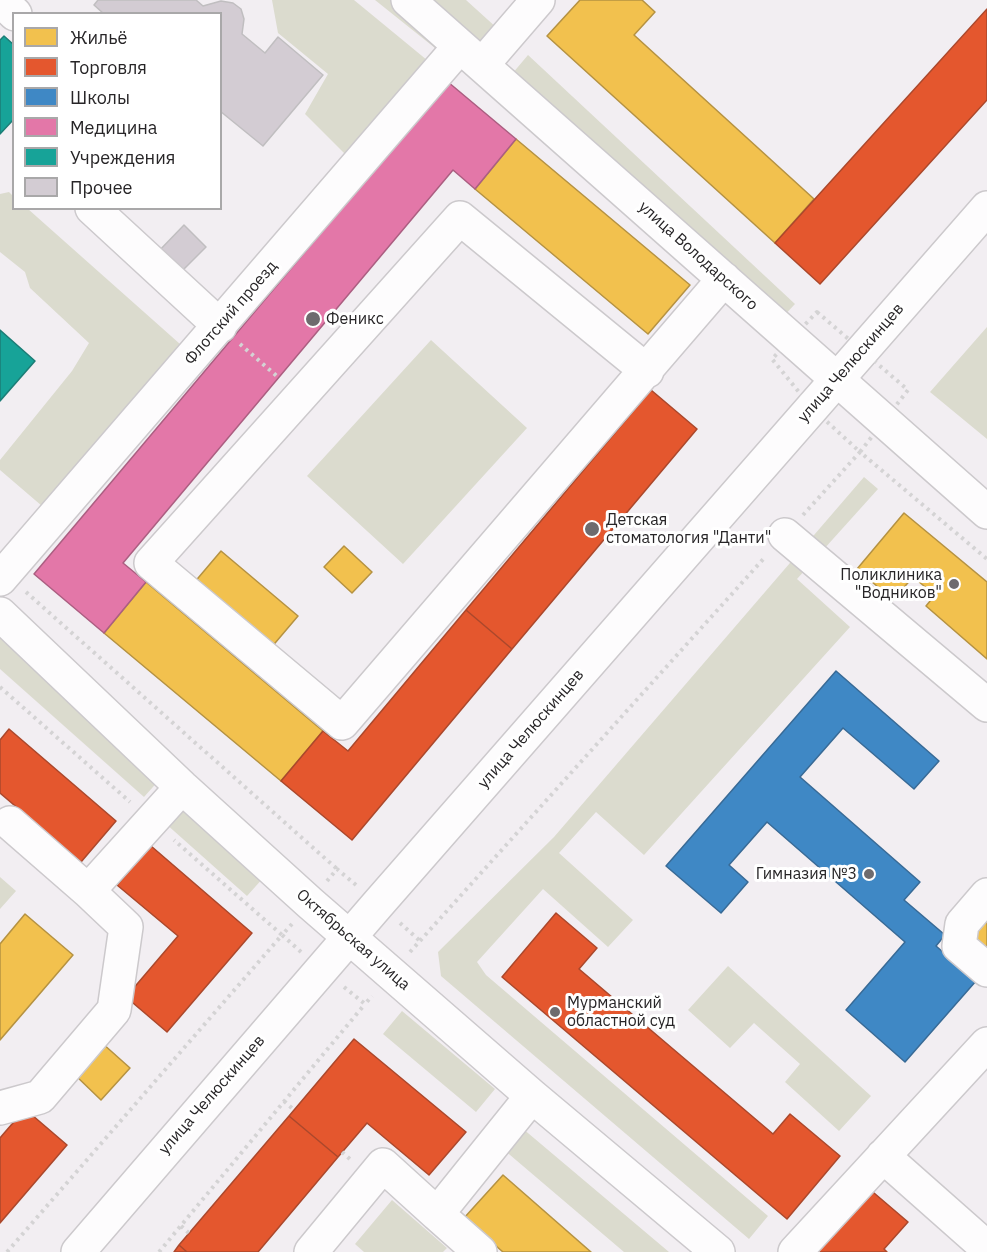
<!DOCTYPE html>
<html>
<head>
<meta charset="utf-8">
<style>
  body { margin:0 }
  #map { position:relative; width:987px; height:1252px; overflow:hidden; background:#f2eef2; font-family:"IBM Plex Sans",sans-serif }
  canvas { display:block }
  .legend { position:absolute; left:12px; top:12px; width:210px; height:198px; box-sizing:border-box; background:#fff; border:2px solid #a9a8a9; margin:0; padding:8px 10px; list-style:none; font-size:18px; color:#272527 }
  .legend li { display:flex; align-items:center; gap:12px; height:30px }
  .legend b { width:30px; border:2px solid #a9a8a9 }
</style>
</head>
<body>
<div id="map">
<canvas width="987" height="1252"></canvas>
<ul class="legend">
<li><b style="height:16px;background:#f2c14e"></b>Жильё</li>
<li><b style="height:16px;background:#e4572e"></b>Торговля</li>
<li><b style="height:16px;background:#3f88c5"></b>Школы</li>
<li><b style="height:16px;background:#e377a8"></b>Медицина</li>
<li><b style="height:16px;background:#17a398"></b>Учреждения</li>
<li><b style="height:16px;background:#d3ccd3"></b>Прочее</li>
</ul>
</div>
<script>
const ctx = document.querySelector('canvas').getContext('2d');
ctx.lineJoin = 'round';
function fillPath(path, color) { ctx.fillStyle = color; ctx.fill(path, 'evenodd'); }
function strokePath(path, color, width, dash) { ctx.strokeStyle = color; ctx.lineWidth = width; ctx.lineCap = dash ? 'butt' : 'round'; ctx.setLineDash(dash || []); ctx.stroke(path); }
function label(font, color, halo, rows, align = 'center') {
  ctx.font = font + ' "IBM Plex Sans",sans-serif'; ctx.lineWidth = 6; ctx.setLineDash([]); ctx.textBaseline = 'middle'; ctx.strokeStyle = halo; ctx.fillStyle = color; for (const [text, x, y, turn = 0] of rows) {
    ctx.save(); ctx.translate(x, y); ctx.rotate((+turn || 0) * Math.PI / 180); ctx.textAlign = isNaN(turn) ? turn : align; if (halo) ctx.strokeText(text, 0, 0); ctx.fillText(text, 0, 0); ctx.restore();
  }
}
const green = new Path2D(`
  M272,0h82l79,65 -82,95 -46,-46 23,-40 -50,-41z
  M375,0h30l47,40 -12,12z
  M426,0h40l32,29 -17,18z
  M528,55l267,249 -15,16 -268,-246z
  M9,192l4,4 1,12 14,1 152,135 -138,162 -42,-36v-10l72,-89 17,-28 -59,-55 -5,-16 -25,-20v-58z
  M987,327v112l-57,-47z
  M431,340l96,88 -124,136 -96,-88z
  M864,477l14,12 -81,90 53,48 -206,228 -48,-43 -37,41 74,67 -25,27 -65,-58 -66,73 9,13 282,241 -19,23 -308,-263 -3,-24 116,-115z
  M0,636l161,142 -17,19 -144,-128z
  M183,803l81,74 -17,19 -82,-73z
  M0,877l16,14 -16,18z
  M728,966l143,130 -32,35 -54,-49 15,-18 -46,-41 -24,25 -42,-38z
  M402,1011l93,78 -19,23 -93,-78z
  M522,1128l147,124h-45l-121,-103z
  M392,1200l55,48 -4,4h-79l-9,-8z`);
const homes = new Path2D(`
  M580,0h62l13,12 -21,23 180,164 -39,44 -228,-207z
  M516,139l174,146 -42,49 -173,-145z
  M904,513l83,69v77l-61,-53 9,-11 -22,-18 -20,23 -36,-31z
  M344,546l28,26 -20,21 -28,-26z
  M221,551l77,65 -28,33 -77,-65z
  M146,582l177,149 -42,50 -177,-148z
  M25,914l48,41 -73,85v-96z
  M987,920v34l-17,-15z
  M102,1043l28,25 -29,32 -27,-26z
  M503,1175l88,77h-88l-39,-34z`);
const shops = new Path2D(`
  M987,9v91l-167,184 -45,-41z
  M651,390l46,39 -185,220 -46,-39z
  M466,610l46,39 -160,191 -71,-59 42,-50 25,20z
  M9,729l107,92 -35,41 -81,-69v-53z
  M151,846l101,87 -85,99 -41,-35 52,-61 -61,-51z
  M556,913l41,35 -18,21 194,165 17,-20 50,42 -53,63 -285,-242z
  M354,1039l112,93 -37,43 -62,-52 -29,34 -49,-41z
  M25,1109l42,36 -67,78v-85z
  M289,1116l49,41 -80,95h-71l-8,-7z
  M867,1187l41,35 -24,27 3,3h-75z
  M179,1245l8,7h-13z`);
const schools = new Path2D(`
  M836,671l103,90 -25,28 -71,-61 -43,49 120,105 -16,18 41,35 -9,11 40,35 -71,81 -59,-52 59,-68 -138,-120 -38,43 19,17 -27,31 -55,-47z`);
const health = new Path2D(`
  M448,82l68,57 -41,50 -22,-19 -330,393 23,19 -42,51 -70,-59z`);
const public = new Path2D(`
  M4,36l10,9v74l-14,15v-94z
  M0,330l35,31 -35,40z`);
const building = new Path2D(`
  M98,0h98l7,6 18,-5 12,2 8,6 3,10 -2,15 23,19 13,-16 45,38 -60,71 -43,-35v-97h-116l-10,-9z
  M184,225l22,22 -29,29 -22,-21z`);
const path = new Path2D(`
  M817,312l91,78 -48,62 -48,-44 -40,-49z
  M240,344l39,34
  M803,515l57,-63 127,107
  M26,592l311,277
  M0,687l130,115
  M327,881l10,-12 19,16
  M400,923l19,17
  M292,924l-10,11 19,17
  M410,952l356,-396
  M344,987l21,17 7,-8
  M284,1101l10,9
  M342,1152l9,8
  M181,1226l9,8
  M7,1252l275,-317 -108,-95
  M159,1252l206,-248`);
const minor = new Path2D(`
  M0,0l15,14
  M408,0l579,512
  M482,65l56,-65
  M92,208l128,118
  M647,371l-187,-153 -309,345 191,160 382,-444
  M785,535l202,170
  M0,579l460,-533
  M0,614l182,173 128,116 222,193 186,156
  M10,823l78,68
  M987,895l-25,29 -3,22 28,24
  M0,1108l40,-11 74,-87 12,-83 -38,-36 94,-104
  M883,1156l104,92
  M311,1252l72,-87 54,49
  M480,1252l-43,-38 95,-118
  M795,1252l192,-208`);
const major = new Path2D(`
  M78,1252l300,-348 609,-696`);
const markers = [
  [313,319,8,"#6e6b6e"],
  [592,529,8,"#6e6b6e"],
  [954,584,6,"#6e6b6e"],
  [869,874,6,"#6e6b6e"],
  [555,1012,6,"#6e6b6e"]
];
const streetNames = [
  ["улица Володарского",698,256,42],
  ["Флотский проезд",231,313,-49],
  ["улица Челюскинцев",851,363,-49],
  ["улица Челюскинцев",531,729,-49],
  ["Октябрьская улица",353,940,41],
  ["улица Челюскинцев",212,1095,-49]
];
const poiNames = [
  ["Феникс",326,319],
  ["Детская",606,520],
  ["стоматология \"Данти\"",606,538],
  ["Поликлиника",942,575,"right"],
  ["\"Водников\"",942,593,"right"],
  ["Гимназия №3",857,874,"right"],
  ["Мурманский",567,1003],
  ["областной суд",567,1021]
];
fillPath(green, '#dbdbce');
fillPath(homes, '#f2c14e');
strokePath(homes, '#b59242', 1.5);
fillPath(shops, '#e4572e');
strokePath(shops, '#ab482c', 1.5);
fillPath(schools, '#3f88c5');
strokePath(schools, '#386a96', 1.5);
fillPath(health, '#e377a8');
strokePath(health, '#ab5e81', 1.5);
fillPath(public, '#17a398');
strokePath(public, '#1c7d76', 1.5);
fillPath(building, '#d3ccd3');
strokePath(building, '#c0bec0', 1.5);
strokePath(minor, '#ccc9cc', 36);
strokePath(major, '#ccc9cc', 36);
strokePath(path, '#d4d3d4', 4, [3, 4.5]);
strokePath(minor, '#fdfcfd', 33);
strokePath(major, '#fdfcfd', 33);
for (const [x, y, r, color] of markers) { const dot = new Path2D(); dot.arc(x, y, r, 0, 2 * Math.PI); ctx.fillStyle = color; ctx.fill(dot); strokePath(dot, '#fff', 2); }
label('16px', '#272527', '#fff', streetNames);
label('16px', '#272527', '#fff', poiNames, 'left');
</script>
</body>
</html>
